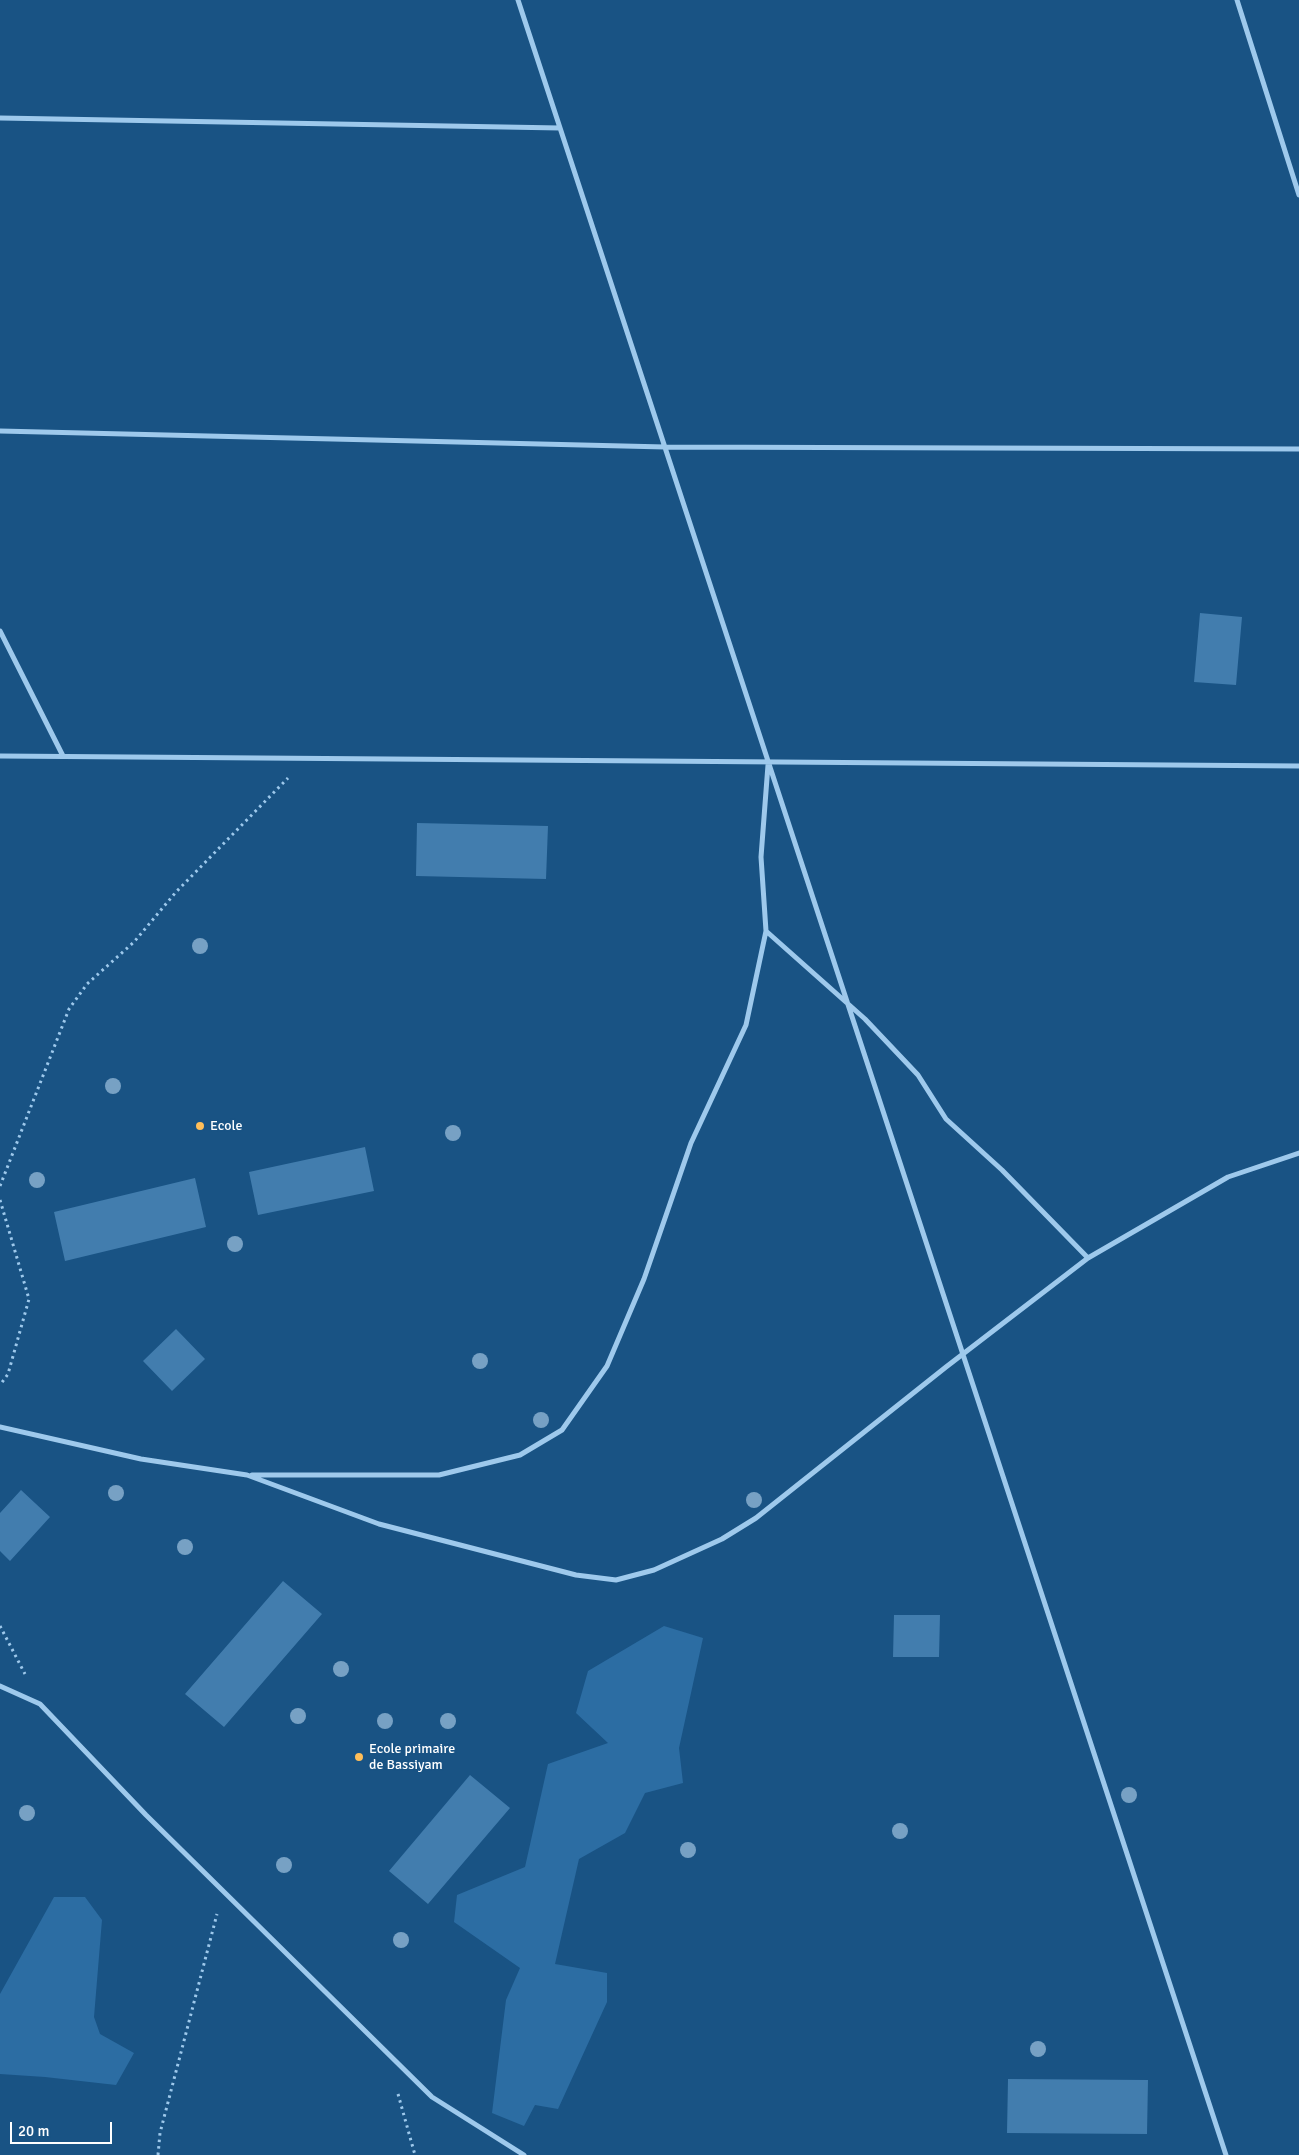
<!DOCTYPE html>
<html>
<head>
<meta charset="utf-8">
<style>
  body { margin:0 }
  #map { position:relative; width:1299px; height:2155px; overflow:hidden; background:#195384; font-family:Signika,sans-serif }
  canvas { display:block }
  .scale { position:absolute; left:10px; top:2122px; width:102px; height:22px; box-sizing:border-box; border:2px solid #fff; border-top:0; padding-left:6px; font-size:15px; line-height:18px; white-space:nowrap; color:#fff; -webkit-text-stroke:4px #195384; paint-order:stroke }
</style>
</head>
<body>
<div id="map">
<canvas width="1299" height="2155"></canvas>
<div class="scale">20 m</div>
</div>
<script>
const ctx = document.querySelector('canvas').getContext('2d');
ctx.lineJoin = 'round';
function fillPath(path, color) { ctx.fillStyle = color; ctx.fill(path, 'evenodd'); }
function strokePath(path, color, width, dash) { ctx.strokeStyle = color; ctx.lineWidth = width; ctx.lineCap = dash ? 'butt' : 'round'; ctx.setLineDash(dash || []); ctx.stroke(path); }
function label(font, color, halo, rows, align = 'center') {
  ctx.font = font + ' Signika,sans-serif'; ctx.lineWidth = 4; ctx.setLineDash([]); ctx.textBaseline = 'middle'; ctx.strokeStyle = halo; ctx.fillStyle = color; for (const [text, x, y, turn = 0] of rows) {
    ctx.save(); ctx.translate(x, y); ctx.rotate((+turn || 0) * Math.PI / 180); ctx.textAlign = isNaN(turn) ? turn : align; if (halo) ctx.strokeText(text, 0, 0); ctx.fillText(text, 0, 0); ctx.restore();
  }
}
const green = new Path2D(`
  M664,1626l39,12 -24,110 4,35 -38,10 -20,40 -46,26 -24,105 52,9v29l-49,107 -23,-4 -11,21 -32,-13 14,-113 14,-32 -66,-46 3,-27 68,-28 23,-103 60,-21 -32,-30 12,-42z
  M54,1897h31l17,23 -8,97 6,17 34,19 -18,32 -71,-8 -45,-3v-80z`);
const building = new Path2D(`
  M1200,613l42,4 -6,68 -42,-3z
  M417,823l131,3 -2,53 -130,-3z
  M365,1147l9,44 -116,24 -9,-43z
  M195,1178l11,49 -141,34 -11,-49z
  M176,1329l29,30 -33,32 -29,-30z
  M21,1490l29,27 -40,44 -10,-10v-38z
  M283,1581l39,33 -98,113 -39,-33z
  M894,1615h46l-1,42h-46z
  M470,1775l40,33 -82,96 -39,-33z
  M1008,2079l140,1 -1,54 -140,-1z`);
const path = new Path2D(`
  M0,1186l69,-177 18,-25 47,-42 42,-50 112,-114
  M0,1200l29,99 -21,75 -8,11
  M0,1626l25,48
  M398,2094l17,61
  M158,2155l2,-22 57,-219`);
const street = new Path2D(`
  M518,0l708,2155
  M1237,0l62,195
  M0,118l560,10
  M0,431l665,16 634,2
  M0,631l63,125
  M0,756l1299,10
  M768,765l-7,92 5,74 99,88 53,56 28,44 56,51 86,88
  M0,1427l141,32 106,16 132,49 197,51 40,5 38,-10 68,-31 34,-21 190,-151 142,-109 140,-81 71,-24
  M252,1475h187l81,-20 42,-25 45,-64 37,-87 47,-136 55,-118 20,-94
  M0,1686l40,18 106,111 286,282 92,58`);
const trees = [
  [200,946],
  [113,1086],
  [453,1133],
  [37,1180],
  [235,1244],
  [480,1361],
  [541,1420],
  [116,1493],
  [754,1500],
  [185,1547],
  [341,1669],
  [298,1716],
  [385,1721],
  [448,1721],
  [1129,1795],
  [27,1813],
  [900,1831],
  [688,1850],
  [284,1865],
  [401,1940],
  [1038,2049]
];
const markers = [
  [200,1126,5,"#ffbe59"],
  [359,1757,5,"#ffbe59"]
];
const poiNames = [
  ["Ecole",210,1126],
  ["Ecole primaire",369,1749],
  ["de Bassiyam",369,1765]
];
fillPath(green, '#2c6da3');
fillPath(building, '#427dae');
strokePath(path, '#9ec9ec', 3, [2.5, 4]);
strokePath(street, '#9ec9ec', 5);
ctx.fillStyle = '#77a1c4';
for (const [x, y] of trees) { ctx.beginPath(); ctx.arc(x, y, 8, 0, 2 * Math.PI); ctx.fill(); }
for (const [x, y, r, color] of markers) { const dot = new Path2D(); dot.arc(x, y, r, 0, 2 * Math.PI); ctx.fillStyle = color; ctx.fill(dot); strokePath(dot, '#195384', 2); }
label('14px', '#fff', '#195384', poiNames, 'left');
</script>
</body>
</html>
